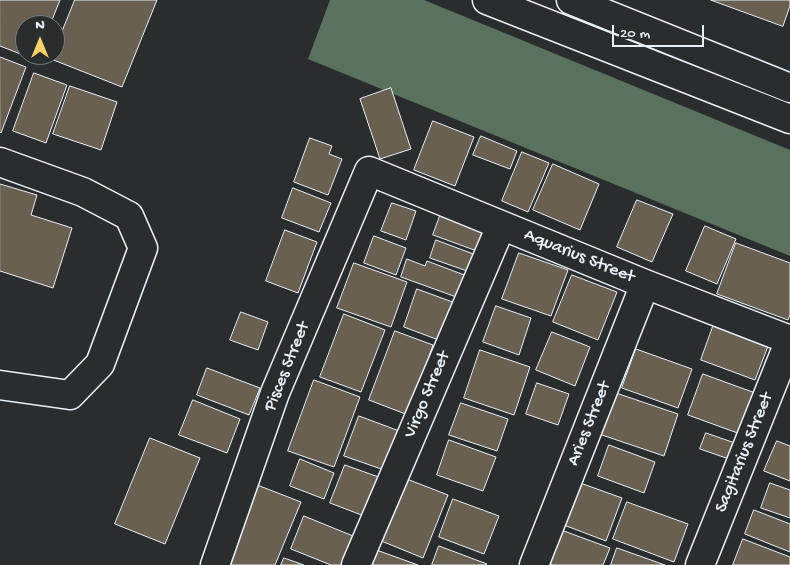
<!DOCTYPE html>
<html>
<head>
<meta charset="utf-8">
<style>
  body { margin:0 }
  #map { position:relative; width:790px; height:565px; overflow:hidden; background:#2a2d2e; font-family:"Gochi Hand",sans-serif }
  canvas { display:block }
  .north { position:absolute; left:15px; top:15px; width:50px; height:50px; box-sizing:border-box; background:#2a2d2e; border:1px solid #767b7f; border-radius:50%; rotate:0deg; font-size:14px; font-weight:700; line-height:20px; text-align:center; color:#e8f1f8 }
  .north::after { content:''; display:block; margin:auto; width:18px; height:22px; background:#ffd166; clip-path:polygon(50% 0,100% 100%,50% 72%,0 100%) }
  .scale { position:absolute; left:612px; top:25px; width:92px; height:22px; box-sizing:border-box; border:2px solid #e8f1f8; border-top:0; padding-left:6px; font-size:15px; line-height:18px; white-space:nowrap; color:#e8f1f8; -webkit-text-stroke:4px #2a2d2e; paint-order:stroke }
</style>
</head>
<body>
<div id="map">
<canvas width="790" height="565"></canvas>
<div class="north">N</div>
<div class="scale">20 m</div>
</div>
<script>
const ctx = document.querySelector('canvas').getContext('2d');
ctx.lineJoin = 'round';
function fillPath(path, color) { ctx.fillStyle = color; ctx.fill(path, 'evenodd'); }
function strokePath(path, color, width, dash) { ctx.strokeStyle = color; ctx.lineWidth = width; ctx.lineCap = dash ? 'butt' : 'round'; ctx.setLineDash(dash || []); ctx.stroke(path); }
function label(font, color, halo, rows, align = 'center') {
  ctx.font = font + ' "Gochi Hand",sans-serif'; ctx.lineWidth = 4; ctx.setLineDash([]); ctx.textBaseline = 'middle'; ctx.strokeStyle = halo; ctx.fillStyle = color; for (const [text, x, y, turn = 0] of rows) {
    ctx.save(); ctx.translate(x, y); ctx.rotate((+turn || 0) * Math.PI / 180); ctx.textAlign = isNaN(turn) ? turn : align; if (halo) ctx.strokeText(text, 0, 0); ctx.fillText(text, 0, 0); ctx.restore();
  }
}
const green = new Path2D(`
  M330,0h94l366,150v106l-482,-197z`);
const building = new Path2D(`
  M0,0h60l-10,25h-25v30h13l-2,5 -36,-14z
  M75,0h82l-35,87 -71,-28 1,-4h3v-6z
  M711,0h79v6l-7,20z
  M0,57l26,10 -25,66 -1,-1z
  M34,73l33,12 -21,58 -33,-12z
  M70,86l47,16 -16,48 -48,-16z
  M391,88l20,61 -31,10 -20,-60z
  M433,121l41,16 -19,49 -41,-16z
  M481,136l36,15 -7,18 -37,-14z
  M310,138l22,8 -3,8 13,5 -14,36 -34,-13z
  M522,152l27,11 -21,49 -26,-11z
  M553,164l46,20 -19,46 -47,-20z
  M0,184l37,11 -6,20 41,13 -19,60 -53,-17z
  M293,188l38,15 -12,29 -37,-14z
  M637,200l36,14 -21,48 -35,-15z
  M392,203l24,8 -10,29 -25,-9z
  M440,216l44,17 -7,18 -44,-16z
  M705,226l31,13 -19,45 -31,-13z
  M285,230l32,12 -19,51 -32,-12z
  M374,236l32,12 -10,27 -32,-12z
  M436,240l40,15 -6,17 -40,-14z
  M736,243l54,20v52l-2,5 -71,-26z
  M519,253l49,17 -17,46 -49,-17z
  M407,259l18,7 2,-5 40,15 -8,22 -58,-21z
  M354,263l53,19 -16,45 -54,-19z
  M572,275l45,17 -19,48 -45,-18z
  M417,289l41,15 -14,38 -40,-15z
  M496,306l35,12 -12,37 -36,-13z
  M241,312l27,10 -10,28 -28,-10z
  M344,314l41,16 -24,62 -41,-15z
  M715,321l55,20 -15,39 -54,-20z
  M395,331l38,14 -25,70 -39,-15z
  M552,332l38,15 -15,39 -39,-16z
  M636,349l56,20 -14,39 -56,-20z
  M480,350l50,17 -16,48 -50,-17z
  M207,368l53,20 -11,27 -52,-20z
  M703,374l55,20 -15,41 -55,-20z
  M314,380l46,17 -26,70 -46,-16z
  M537,383l32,11 -11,31 -32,-11z
  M613,392l65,22 -14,42 -65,-22z
  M193,400l47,19 -13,34 -48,-18z
  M461,403l47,16 -11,32 -48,-16z
  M359,416l43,16 -15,39 -43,-15z
  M706,433l29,10 -6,16 -29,-10z
  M150,438l50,20 -35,86 -50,-20z
  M449,440l47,17 -13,34 -46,-16z
  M777,441l13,5v35l-26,-10z
  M609,445l46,17 -11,31 -46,-17z
  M300,459l34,14 -10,26 -34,-13z
  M345,465l42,15 -15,39 -42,-16z
  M399,476l49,19 -25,63 -49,-20z
  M572,480l50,18 -16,43 -50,-19z
  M252,483l49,19 -26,63h-48z
  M770,483l20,7v28l-29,-10z
  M453,499l46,17 -15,38 -45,-17z
  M627,502l61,22 -14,38 -61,-23z
  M754,510l36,14v28l-45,-18z
  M304,516l49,20 -12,29h-10l-40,-16z
  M553,527l57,21 -7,17h-50l-13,-5z
  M743,539l47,18v8h-57z
  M439,546l48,18 -1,1h-54z
  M368,547l50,18h-57z
  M617,548l48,17h-54z
  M284,558l20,7h-23z`);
const minor = new Path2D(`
  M487,0l303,119
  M571,0l219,88
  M0,162l83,30 46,24 14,32 -43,116 -30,31 -70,-10
  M215,565l60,-172 94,-222 276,113 145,56
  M356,565l145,-339
  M534,565l111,-281
  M700,565l90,-225`);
const streetNames = [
  ["Aquarius Street",579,257,22],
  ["Pisces Street",288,367,-68],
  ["Virgo Street",428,395,-67],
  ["Aries Street",590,424,-68],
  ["Sagitarius Street",745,453,-68]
];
fillPath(green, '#59715d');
fillPath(building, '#6a6052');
strokePath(building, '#e8f1f8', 1);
strokePath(minor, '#e8f1f8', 31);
strokePath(minor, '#2a2d2e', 28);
label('18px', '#e8f1f8', '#2a2d2e', streetNames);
</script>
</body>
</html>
